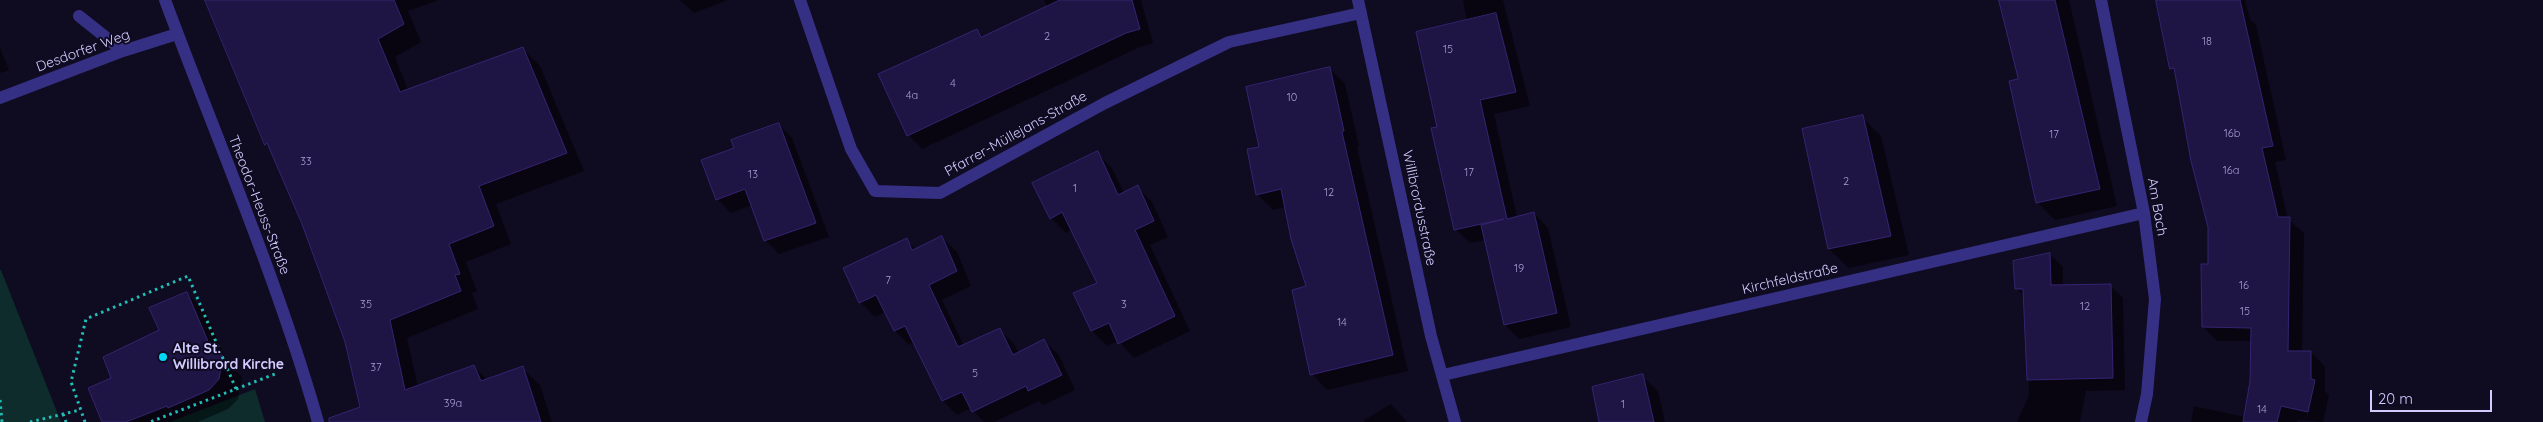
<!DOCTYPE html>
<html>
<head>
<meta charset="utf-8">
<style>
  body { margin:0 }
  #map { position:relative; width:2543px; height:422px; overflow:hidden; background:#0f0b21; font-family:Quicksand,sans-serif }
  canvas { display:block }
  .scale { position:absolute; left:2370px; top:390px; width:122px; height:22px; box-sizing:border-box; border:2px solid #d2cbff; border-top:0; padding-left:6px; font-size:15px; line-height:18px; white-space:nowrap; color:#d2cbff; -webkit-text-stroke:4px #0f0b21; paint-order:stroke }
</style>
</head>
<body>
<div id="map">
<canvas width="2543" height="422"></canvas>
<div class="scale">20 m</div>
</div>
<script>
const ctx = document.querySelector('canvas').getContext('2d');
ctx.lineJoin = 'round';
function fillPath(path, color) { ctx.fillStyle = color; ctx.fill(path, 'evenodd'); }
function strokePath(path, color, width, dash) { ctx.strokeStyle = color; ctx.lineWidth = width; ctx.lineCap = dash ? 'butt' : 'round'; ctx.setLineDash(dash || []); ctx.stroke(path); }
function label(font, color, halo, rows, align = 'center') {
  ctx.font = font + ' Quicksand,sans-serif'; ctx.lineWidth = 4; ctx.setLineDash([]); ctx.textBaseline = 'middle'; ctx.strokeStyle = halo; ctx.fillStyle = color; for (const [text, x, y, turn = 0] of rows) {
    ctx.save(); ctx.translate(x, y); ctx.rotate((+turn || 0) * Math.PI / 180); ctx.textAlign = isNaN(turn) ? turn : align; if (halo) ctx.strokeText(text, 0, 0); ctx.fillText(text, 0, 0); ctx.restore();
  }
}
const green = new Path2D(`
  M0,270h1l60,152h-61z
  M255,389l10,33h-95z`);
const shadow = new Path2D(`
  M206,0h233l-31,11 13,31 -26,15 13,33 114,-42 18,18 44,105 -88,33 15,40 -45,18 11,29 -5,2 6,16 -71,29 11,49 56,-21 13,14 35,-12 18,17 12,37h-188l-18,-81 -43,-117 -32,-75 -5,-5z
  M680,0h48l-34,13z
  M1044,0h97l12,43 -13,4 -218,102 -14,-14 69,-105 6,7 64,-30z
  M1463,0h40l27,106 -36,8 23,103 17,-4 14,15 23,99 -52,12 -14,-14 -19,-85 -16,3 -15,-14 -16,-101 28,-107z
  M2000,0h69l48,206 -62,14 -18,-18 -17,-122z
  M2157,0h88l5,19 6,6 30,135 -11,2 13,57 16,14 -2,119h9l14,15v24l4,4 -6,27 -26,-2v2h-106l3,-16 51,11 6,-36 1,-40h-35l-14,-14 6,-62v-39l-33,-153 -5,-5z
  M0,48l9,22 -9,3z
  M1329,68l16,16 14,62 -2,1 51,224 -81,19 -15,-16 -4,-87 -22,-80 -13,3 -16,-16 3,-46z
  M1862,117l19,19 28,119 -60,13 -20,-19z
  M778,124l14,14 37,99 -50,17 -14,-14 -13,-35 -21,8 -14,-14 19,-50z
  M1097,153l15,15 12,25 13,-6 15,15 16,35 -18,8 40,86 -56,27 -16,-17 -11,5 -15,-15 -17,-37 23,-11 -26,-54 -6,4 -15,-15z
  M942,238l15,14 14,34 -29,14 22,46 36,-16 14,14 5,10 25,-13 15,14 16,35 -32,15 -4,-4 -45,21h-10l-13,-14 -14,7 -14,-14 -29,-58 -5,2 -14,-14 -10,-19 -10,5 -15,-15 46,-62 10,9z
  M2050,254l13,13v19l47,-1 13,13 2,92 -39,1 -6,31h-63l12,-27 -4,-98 -9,-9z
  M187,293l19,20 21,49 15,15 -4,22 -10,10 -30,13h-95l10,-43 47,-48z
  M1642,376l16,15 7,31h-64z
  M1391,404l16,18h-42l-1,-2z`);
const building = new Path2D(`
  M205,0h189l10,24 -26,15 22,53 123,-45 44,106 -88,33 15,40 -45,18 11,30 -5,1 6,16 -71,29 15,70 69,-25 7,16 42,-15 18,56h-212v-4l31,-11 -15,-65 -43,-118 -35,-81 -2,2z
  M1060,0h72l8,29 -14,4 -219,103 -29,-62 99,-45 4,8z
  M1999,0h56l45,189 -64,14 -27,-122 9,-2z
  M2156,0h84l33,146 -11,2 16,69h12l-2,134h23v28l4,1 -7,32 -27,-6 -4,16h-34l7,-41 1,-53 -49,-1 -1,-63h7v-37l-17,-66 -17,-93 -4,1z
  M1496,13l20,79 -36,8 27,119 27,-7 23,101 -53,12 -23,-100 23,-6 -50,11 -23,-102 6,-1 -21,-95z
  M1330,67l14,64 -2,1 51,223 -83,20 -18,-85 14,-4 -15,-47 -10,-50 -25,6 -9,-46 12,-2 -13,-60z
  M1863,115l28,121 -63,13 -26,-120z
  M779,123l37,100 -52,18 -19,-52 -29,11 -15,-40 33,-12 -3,-8z
  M1098,151l20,44 20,-10 16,36 -19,9 40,86 -57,28 -9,-21 -18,8 -18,-38 24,-10 -35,-71 -12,7 -18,-36z
  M942,236l15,35 -28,14 29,62 42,-19 13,27 31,-16 18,36 -34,16 -2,-5 -54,26 -10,-20 -20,9 -37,-75 -11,5 -18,-36 -17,8 -16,-35 64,-30 5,12z
  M2050,253l1,32 60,-1 2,94 -86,2 -4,-91h-8l-2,-28z
  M187,292l23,54 13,10 -4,23 -10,11 -41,18 -1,-2 -41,16h-24l-14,-34 23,-10 -8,-21 56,-27 -10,-22z
  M1643,374l11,48h-55l-7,-35z`);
const path = new Path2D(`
  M236,389l39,-15
  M0,400l2,22
  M63,414l3,8
  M30,422l50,-12
  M85,422l-14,-40 15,-63 102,-43 48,113 -86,33`);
const minor = new Path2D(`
  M165,0c52,140 112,278 153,422
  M800,0l51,149 24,42 65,2 165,-90 124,-61 132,-29
  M1358,0l73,336 24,86
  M2101,0l43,213 11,86 -8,95 -6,28
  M79,16l44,35
  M0,98l123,-47 54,-17
  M1443,375l701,-162`);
const markers = [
  [163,357,5,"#00d8f6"]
];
const numberNames = [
  ["2",1047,37],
  ["18",2207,42],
  ["15",1448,50],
  ["4",953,84],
  ["4a",912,96],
  ["10",1292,98],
  ["16b",2232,134],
  ["17",2054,135],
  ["33",306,162],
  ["16a",2231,171],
  ["17",1469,173],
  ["13",753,175],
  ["2",1846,182],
  ["1",1075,189],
  ["12",1329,193],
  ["19",1519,269],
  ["7",888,281],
  ["16",2244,286],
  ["35",366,305],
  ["3",1124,305],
  ["12",2085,307],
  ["15",2245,312],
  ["14",1342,323],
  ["37",376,368],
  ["5",975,374],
  ["39a",453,404],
  ["1",1623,405],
  ["14",2262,410]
];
const streetNames = [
  ["Desdorfer Weg",83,51,-20],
  ["Pfarrer-Müllejans-Straße",1016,134,-29],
  ["Theodor-Heuss-Straße",259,205,69],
  ["Am Bach",2157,207,80],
  ["Willibrordusstraße",1419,208,78],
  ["Kirchfeldstraße",1790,279,-13]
];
const poiNames = [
  ["Alte St.",173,349],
  ["Willibrord Kirche",173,365]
];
fillPath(green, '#0d2c2b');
fillPath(shadow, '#0007');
fillPath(building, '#1f1544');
strokePath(building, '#352472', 1);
strokePath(path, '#21bdb7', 3, [2.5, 4]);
strokePath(minor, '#363085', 12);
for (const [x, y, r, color] of markers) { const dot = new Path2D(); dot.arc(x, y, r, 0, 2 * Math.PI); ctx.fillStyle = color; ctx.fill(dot); strokePath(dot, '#0f0b21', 2); }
label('11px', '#a59ed0', null, numberNames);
label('14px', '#d2cbff', '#0f0b21', streetNames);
label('bold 14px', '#d2cbff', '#0f0b21', poiNames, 'left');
</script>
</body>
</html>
